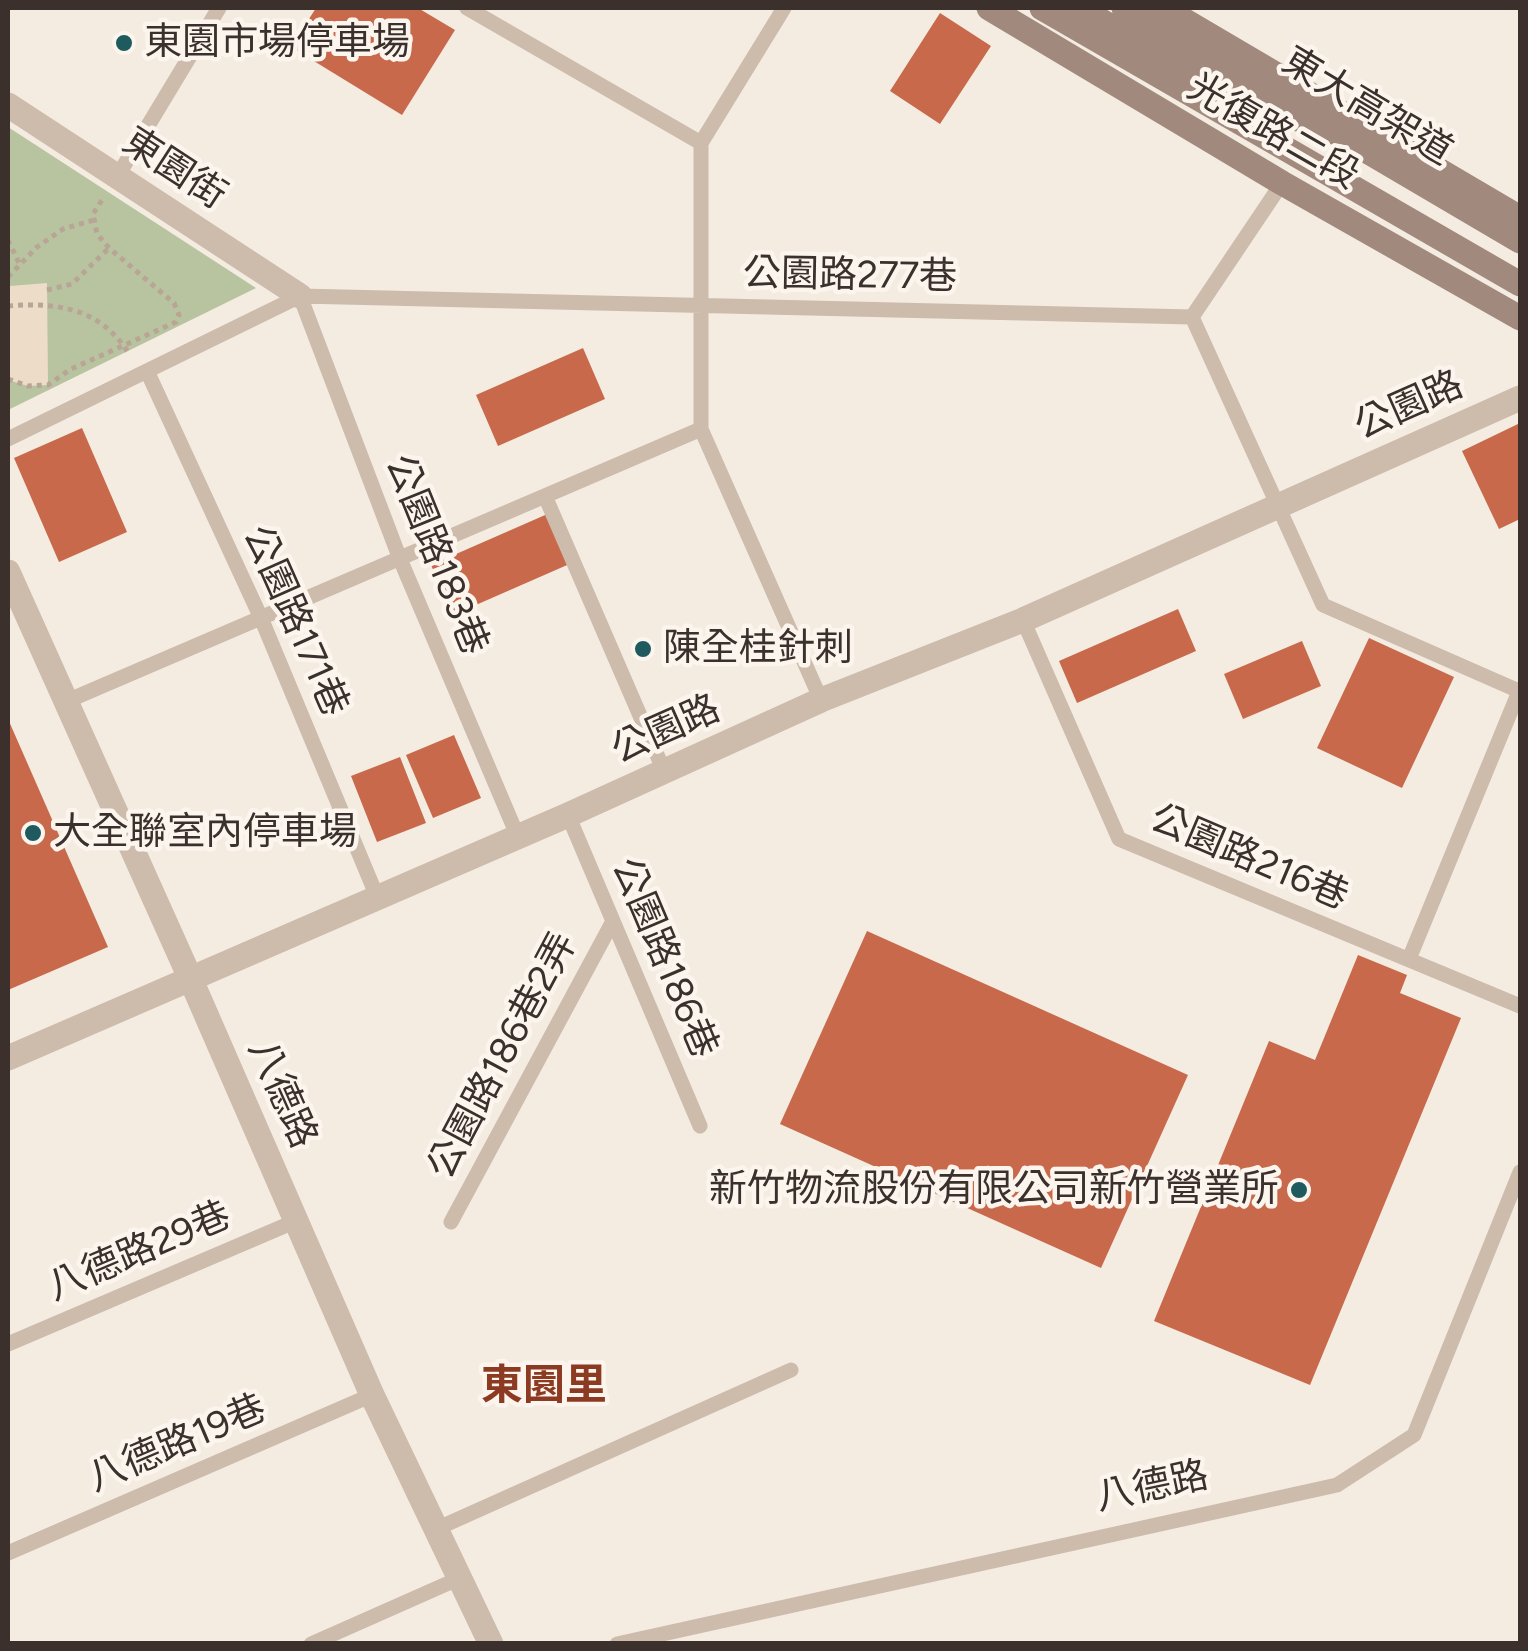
<!DOCTYPE html>
<html>
<head>
<meta charset="utf-8">
<style>
  body { margin:0 }
  #map { position:relative; width:1528px; height:1651px; overflow:hidden; background:#f4ebe1; font-family:Figtree,sans-serif }
  canvas { display:block }
  .frame { position:absolute; inset:0; border:10px solid #3b302b; pointer-events:none }
</style>
</head>
<body>
<div id="map">
<canvas width="1528" height="1651"></canvas>
<div class="frame"></div>
</div>
<script>
const ctx = document.querySelector('canvas').getContext('2d');
ctx.lineJoin = 'round';
function fillPath(path, color) { ctx.fillStyle = color; ctx.fill(path, 'evenodd'); }
function strokePath(path, color, width, dash) { ctx.strokeStyle = color; ctx.lineWidth = width; ctx.lineCap = dash ? 'butt' : 'round'; ctx.setLineDash(dash || []); ctx.stroke(path); }
function label(font, color, halo, rows, align = 'center') {
  ctx.font = font + ' Figtree,"Noto Sans TC",sans-serif'; ctx.lineWidth = 9; ctx.setLineDash([]); ctx.textBaseline = 'middle'; ctx.strokeStyle = halo; ctx.fillStyle = color; for (const [text, x, y, turn = 0] of rows) {
    ctx.save(); ctx.translate(x, y); ctx.rotate((+turn || 0) * Math.PI / 180); ctx.textAlign = isNaN(turn) ? turn : align; if (halo) ctx.strokeText(text, 0, 0); ctx.fillText(text, 0, 0); ctx.restore();
  }
}
const green = new Path2D(`
  M8,127l248,161 -248,122z`);
const plaza = new Path2D(`
  M47,283l1,102 -20,1 -20,-6 2,-94z`);
const building = new Path2D(`
  M316,8h102l37,22 -53,85 -111,-68z
  M940,13l51,33 -51,78 -50,-33z
  M583,348l22,51 -107,47 -22,-51z
  M1520,423v96l-21,10 -37,-78z
  M82,428l45,104 -68,30 -45,-104z
  M552,512l22,50 -121,53 -22,-50z
  M1178,609l18,42 -119,52 -18,-42z
  M1369,638l85,39 -52,111 -85,-40z
  M1302,641l19,45 -78,33 -19,-45z
  M8,719l100,228 -100,43z
  M454,735l27,63 -48,20 -27,-63z
  M400,757l26,66 -49,19 -26,-66z
  M867,931l321,144 -87,193 -321,-144z
  M1358,955l49,20 -7,18 61,25 -151,367 -156,-64 115,-280 46,19z`);
const path = new Path2D(`
  M8,240l11,23
  M8,277l29,-30 26,-18 31,-9
  M47,290l25,-6 37,-36
  M8,306c49,-4 93,2 121,48
  M8,379l20,7 20,-1 23,-16 105,-47 3,-7 -5,-12 -65,-55 -12,-14 -4,-20 9,-14`);
const service = new Path2D(`
  M467,8l234,135
  M784,8l-83,135v286l120,271
  M117,177l102,-169
  M300,296l100,263 118,278
  M1192,317l90,-134
  M147,371l114,247 117,281
  M8,439l292,-143 892,21 131,288 196,86
  M545,496l119,275
  M1023,620l96,219 401,167
  M67,701l634,-272
  M568,815l132,311
  M1409,959l111,-270
  M451,1222l162,-301
  M8,1344l288,-123
  M436,1529l355,-159
  M8,1553l364,-158
  M311,1644l149,-66
  M617,1644l720,-159 77,-50 106,-263`);
const minor = new Path2D(`
  M8,105l292,191
  M8,572l183,408 181,415 119,249
  M8,1058l560,-243 253,-115 202,-80 497,-222`);
const secondary = new Path2D(`
  M989,8l293,175 238,135
  M1042,8l478,276
  M1079,8l180,105 45,7
  M1124,8l396,233
  M1163,8l357,210`);
const markers = [
  [124,43,10,"#1f5a5e"],
  [643,649,10,"#1f5a5e"],
  [33,833,10,"#1f5a5e"],
  [1299,1190,10,"#1f5a5e"]
];
const poiNames = [
  ["東園市場停車場",144,43],
  ["陳全桂針刺",663,649],
  ["大全聯室內停車場",53,833],
  ["新竹物流股份有限公司新竹營業所",1279,1190,"right"]
];
const streetNames = [
  ["東大高架道",1367,107,31],
  ["光復路二段",1273,132,30],
  ["東園街",174,169,33],
  ["公園路277巷",850,276,1],
  ["公園路",1409,406,-24],
  ["公園路183巷",436,555,68],
  ["公園路171巷",295,621,66],
  ["公園路",666,730,-24],
  ["公園路216巷",1249,858,23],
  ["公園路186巷",664,958,67],
  ["公園路186巷2弄",503,1056,-62],
  ["八德路",282,1094,66],
  ["八德路29巷",139,1252,-23],
  ["八德路19巷",177,1444,-23],
  ["八德路",1152,1487,-12]
];
const quarterNames = [
  ["東園里",544,1387]
];
fillPath(green, '#b8c4a0');
fillPath(plaza, '#ecdcc8');
fillPath(building, '#c8694b');
strokePath(path, '#b9a596', 5, [5, 5]);
strokePath(service, '#cdbbac', 15);
strokePath(minor, '#cdbbac', 25);
strokePath(secondary, '#a18a7d', 25);
for (const [x, y, r, color] of markers) { const dot = new Path2D(); dot.arc(x, y, r, 0, 2 * Math.PI); ctx.fillStyle = color; ctx.fill(dot); strokePath(dot, '#fbf5ee', 4); }
label('38px', '#3b302b', '#fbf5ee', poiNames, 'left');
label('38px', '#3b302b', '#fbf5ee', streetNames);
label('bold 42px', '#8c3b22', '#fbf5ee', quarterNames);
</script>
</body>
</html>
